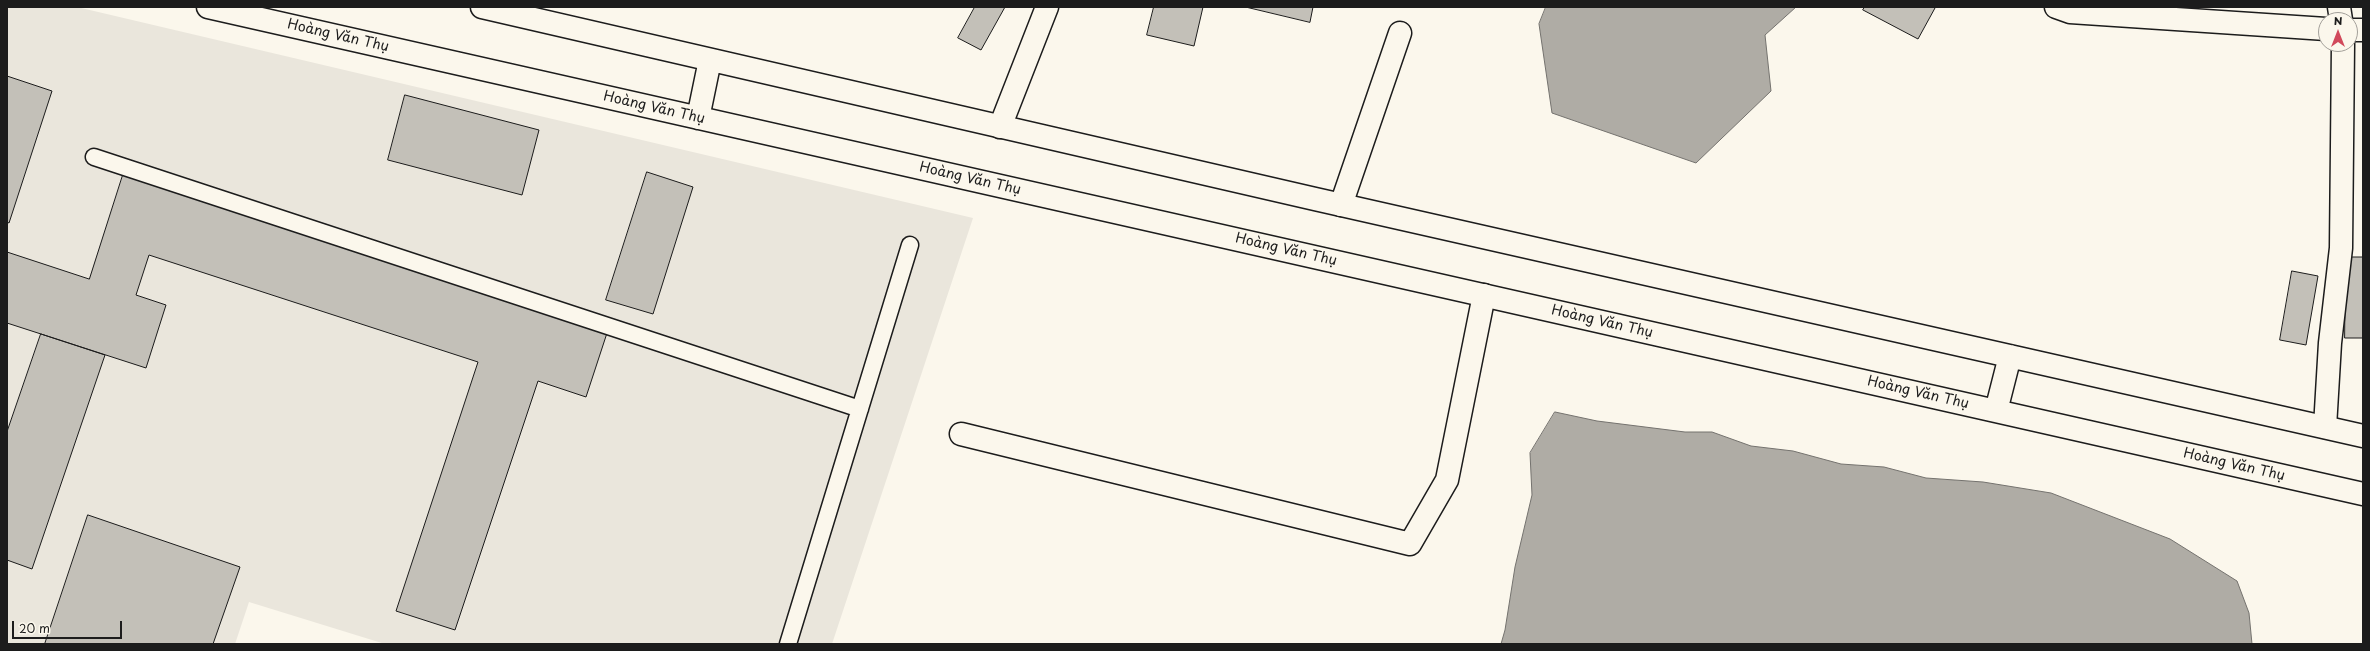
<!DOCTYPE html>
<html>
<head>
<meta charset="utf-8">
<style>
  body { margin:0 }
  #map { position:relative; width:2370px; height:651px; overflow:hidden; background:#fbf7ec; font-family:"Playpen Sans",sans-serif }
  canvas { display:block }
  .frame { position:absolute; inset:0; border:8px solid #1c1c1c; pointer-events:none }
  .north { position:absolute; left:2318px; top:12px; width:40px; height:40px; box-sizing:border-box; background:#fbf7ec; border:1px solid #a29f99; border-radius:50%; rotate:0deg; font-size:11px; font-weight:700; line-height:16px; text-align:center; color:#1c1c1c }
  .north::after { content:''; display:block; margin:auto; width:14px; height:18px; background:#d1495b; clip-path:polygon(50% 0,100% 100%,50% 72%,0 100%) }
  .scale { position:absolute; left:12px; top:621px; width:110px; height:18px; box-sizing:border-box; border:2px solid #1c1c1c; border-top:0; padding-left:5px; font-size:12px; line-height:14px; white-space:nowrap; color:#1c1c1c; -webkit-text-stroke:3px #fbf7ec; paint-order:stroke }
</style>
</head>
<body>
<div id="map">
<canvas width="2370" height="651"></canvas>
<div class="frame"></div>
<div class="north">N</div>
<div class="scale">20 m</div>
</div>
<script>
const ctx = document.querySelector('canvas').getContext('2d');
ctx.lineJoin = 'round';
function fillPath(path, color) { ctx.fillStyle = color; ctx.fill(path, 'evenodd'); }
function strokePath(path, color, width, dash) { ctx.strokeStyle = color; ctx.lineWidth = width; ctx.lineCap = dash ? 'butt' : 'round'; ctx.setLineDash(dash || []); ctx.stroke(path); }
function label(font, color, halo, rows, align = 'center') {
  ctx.font = font + ' "Playpen Sans",sans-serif'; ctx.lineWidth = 3; ctx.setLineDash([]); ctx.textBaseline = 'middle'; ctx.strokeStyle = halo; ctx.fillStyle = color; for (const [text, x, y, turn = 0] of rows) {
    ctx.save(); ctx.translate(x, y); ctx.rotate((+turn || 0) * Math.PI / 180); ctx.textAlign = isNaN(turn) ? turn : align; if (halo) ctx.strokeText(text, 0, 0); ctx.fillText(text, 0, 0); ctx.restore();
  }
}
const built = new Path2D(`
  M7,7h70l896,211 -141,426h-447l-136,-42 -14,42h-228z`);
const water = new Path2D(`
  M1546,7h250l-31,28 6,56 -75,72 -144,-50 -13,-89z
  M1555,412l42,9 88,11h27l39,14 42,5 48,13 43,3 42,11 57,4 68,11 119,46 67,42 12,32 3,31h-751l4,-14 10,-63 17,-72 -2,-42z`);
const building = new Path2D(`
  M975,7h30l-24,43 -23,-12z
  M1154,7h49l-9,39 -47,-11z
  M1246,7h67l-3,15z
  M1865,7h68l2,1 -17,31 -55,-29z
  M7,76l45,15 -43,132 -2,-1z
  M405,95l134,35 -17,65 -134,-35z
  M647,172l46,15 -40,127 -47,-14z
  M123,175l484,158 -21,64 -48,-16 -83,249 -59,-19 82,-249 -329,-107 -13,40 30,10 -20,63 -139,-45v-71l82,27z
  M2346,257h17v81h-18z
  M2292,271l26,5 -12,69 -26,-5z
  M41,334l64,21 -73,214 -25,-9v-128z
  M88,515l152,52 -27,77h-168z`);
const service = new Path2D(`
  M94,157l766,252
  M788,644l122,-399`);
const minor = new Path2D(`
  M2056,7l14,5 256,17
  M2339,7l2,13
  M2350,30h13
  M1000,127l47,-120
  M1341,205l59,-172
  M2325,427l5,-84 11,-95 2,-204
  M961,434l449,110 37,-64 37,-185`);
const secondary = new Path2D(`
  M208,7l2155,487
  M482,7l833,192 1048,237
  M698,118l12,-58
  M1996,411l14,-55`);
const streetNames = [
  ["Hoàng Văn Thụ",338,36,13],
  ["Hoàng Văn Thụ",654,108,13],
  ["Hoàng Văn Thụ",970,179,13],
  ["Hoàng Văn Thụ",1286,250,13],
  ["Hoàng Văn Thụ",1602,322,13],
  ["Hoàng Văn Thụ",1918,393,13],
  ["Hoàng Văn Thụ",2234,465,13]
];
fillPath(built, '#eae6dc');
fillPath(water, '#afaca5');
strokePath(water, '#74726e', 1);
fillPath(building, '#c3c0b8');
strokePath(building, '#1c1c1c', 1);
strokePath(service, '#1c1c1c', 19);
strokePath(minor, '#1c1c1c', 25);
strokePath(secondary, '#1c1c1c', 25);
strokePath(service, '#fbf7ec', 16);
strokePath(minor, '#fbf7ec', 22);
strokePath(secondary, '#fbf7ec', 22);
label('14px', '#1c1c1c', '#fbf7ec', streetNames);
</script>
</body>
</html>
